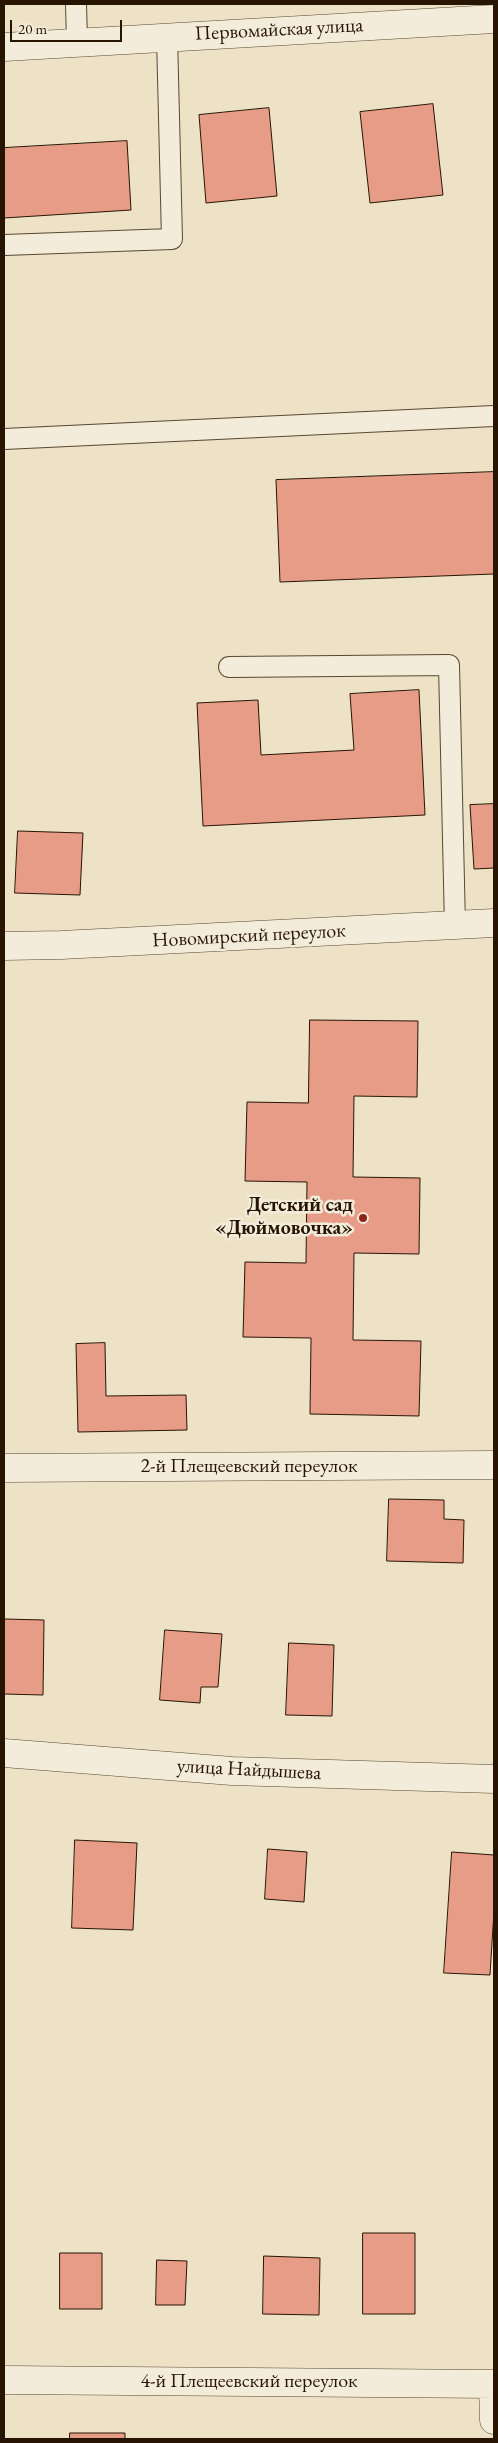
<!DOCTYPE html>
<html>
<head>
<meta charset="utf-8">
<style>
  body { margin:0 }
  #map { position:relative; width:498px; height:2443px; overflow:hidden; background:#ede1c6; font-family:"EB Garamond",serif }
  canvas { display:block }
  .frame { position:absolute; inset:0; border:5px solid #271501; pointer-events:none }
  .scale { position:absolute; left:10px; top:20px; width:112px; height:22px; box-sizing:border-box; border:2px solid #271501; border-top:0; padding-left:6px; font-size:15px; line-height:18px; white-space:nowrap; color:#271501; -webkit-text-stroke:4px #f3ecda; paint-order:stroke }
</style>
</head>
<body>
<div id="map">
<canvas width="498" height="2443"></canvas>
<div class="frame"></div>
<div class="scale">20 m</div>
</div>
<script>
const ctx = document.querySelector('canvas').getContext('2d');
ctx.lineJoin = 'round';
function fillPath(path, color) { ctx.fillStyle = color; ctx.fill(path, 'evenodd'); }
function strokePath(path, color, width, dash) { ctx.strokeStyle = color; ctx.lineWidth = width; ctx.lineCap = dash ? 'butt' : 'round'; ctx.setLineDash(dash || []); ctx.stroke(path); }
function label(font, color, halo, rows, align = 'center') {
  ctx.font = font + ' "EB Garamond",serif'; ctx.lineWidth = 5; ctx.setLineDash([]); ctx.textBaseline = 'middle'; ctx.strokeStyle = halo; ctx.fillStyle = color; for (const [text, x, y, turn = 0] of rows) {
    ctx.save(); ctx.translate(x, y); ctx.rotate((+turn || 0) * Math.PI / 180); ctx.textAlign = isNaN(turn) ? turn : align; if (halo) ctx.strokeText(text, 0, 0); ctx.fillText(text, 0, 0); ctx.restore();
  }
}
const building = new Path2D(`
  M433,104l10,91 -73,8 -10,-91z
  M269,108l8,88 -71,7 -7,-88z
  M127,141l4,69 -127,8v-70z
  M494,472v102l-214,8 -4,-102z
  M419,690l6,125 -222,11 -6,-123 61,-3 3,55 93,-5 -4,-56z
  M494,804v64l-20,1 -4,-64z
  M18,831l65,2 -3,62 -65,-2z
  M310,1020l108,1 -1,76 -63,-1 -1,81 67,1 -1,76 -65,-1 -1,87 68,1 -2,75 -109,-2 1,-76 -68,-1 2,-75 61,1 1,-81 -62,-1 2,-79 61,1z
  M105,1343l1,53 80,-1 1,35 -109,2 -2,-88z
  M389,1499l55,1v19l20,1 -1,43 -76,-2z
  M4,1619l40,1 -1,75 -39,-1z
  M165,1630l57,4 -4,53h-17l-1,16 -40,-3z
  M289,1643l45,2 -2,71 -46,-1z
  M75,1840l62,3 -4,87 -61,-2z
  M268,1849l39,3 -3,50 -39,-3z
  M452,1852l42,3v56l-4,64 -46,-2z
  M363,2233h52v81h-52z
  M60,2253h42v56h-42z
  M264,2256l56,2 -1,57 -56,-1z
  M157,2260l30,1 -2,44h-29z
  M70,2433h55v6h-55z`);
const service = new Path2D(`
  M76,4l1,37
  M4,245l168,-6 -5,-203
  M4,439l490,-23
  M229,667l220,-2 6,261`);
const minor = new Path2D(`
  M4,47l490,-28
  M4,946l57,-1 433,-22
  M4,1468l490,-3
  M4,1753l228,18 262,8
  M4,2380l490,4
  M493,2384l1,36`);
const markers = [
  [363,1218,5,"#8f2418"]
];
const streetNames = [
  ["Первомайская улица",279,30,-3],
  ["Новомирский переулок",249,936,-3],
  ["2-й Плещеевский переулок",249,1467],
  ["улица Найдышева",249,1770,3],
  ["4-й Плещеевский переулок",249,2382]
];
const poiNames = [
  ["Детский сад",353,1206],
  ["«Дюймовочка»",353,1229]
];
fillPath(building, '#e79c88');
strokePath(building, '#271501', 1);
strokePath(service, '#584832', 22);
strokePath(minor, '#584832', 29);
strokePath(service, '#f3ecda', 20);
strokePath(minor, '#f3ecda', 28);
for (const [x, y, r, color] of markers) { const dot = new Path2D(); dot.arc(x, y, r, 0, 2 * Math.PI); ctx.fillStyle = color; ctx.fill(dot); strokePath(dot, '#f3ecda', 2); }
label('20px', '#271501', '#f3ecda', streetNames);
label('bold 20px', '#271501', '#f3ecda', poiNames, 'right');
</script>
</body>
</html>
